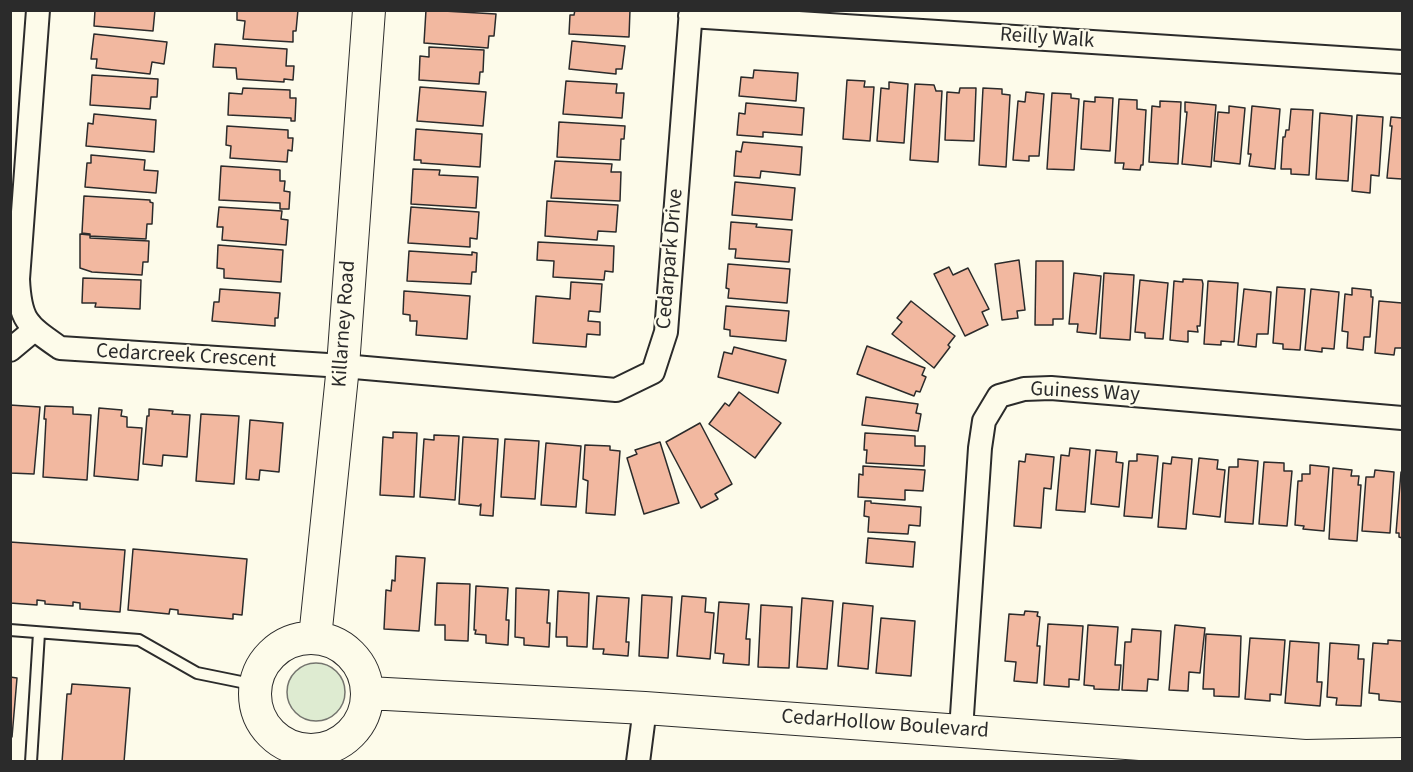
<!DOCTYPE html>
<html>
<head>
<meta charset="utf-8">
<style>
  body { margin:0 }
  #map { position:relative; width:1413px; height:772px; overflow:hidden; background:#fdfbea; font-family:"Source Sans 3",sans-serif }
  canvas { display:block }
  .frame { position:absolute; inset:0; border:12px solid #2b2b2b; pointer-events:none }
</style>
</head>
<body>
<div id="map">
<canvas width="1413" height="772"></canvas>
<div class="frame"></div>
</div>
<script>
const ctx = document.querySelector('canvas').getContext('2d');
ctx.lineJoin = 'round';
function fillPath(path, color) { ctx.fillStyle = color; ctx.fill(path, 'evenodd'); }
function strokePath(path, color, width, dash) { ctx.strokeStyle = color; ctx.lineWidth = width; ctx.lineCap = dash ? 'butt' : 'round'; ctx.setLineDash(dash || []); ctx.stroke(path); }
function label(font, color, halo, rows, align = 'center') {
  ctx.font = font + ' "Source Sans 3",sans-serif'; ctx.lineWidth = 4.5; ctx.setLineDash([]); ctx.textBaseline = 'middle'; ctx.strokeStyle = halo; ctx.fillStyle = color; for (const [text, x, y, turn = 0] of rows) {
    ctx.save(); ctx.translate(x, y); ctx.rotate((+turn || 0) * Math.PI / 180); ctx.textAlign = isNaN(turn) ? turn : align; if (halo) ctx.strokeText(text, 0, 0); ctx.fillText(text, 0, 0); ctx.restore();
  }
}
const green = new Path2D(`
  M287 692a29 29 0 1 1 58 0a29 29 0 1 1-58 0Z`);
const building = new Path2D(`
  M95,10h60l-2,21 -59,-5z
  M237,10h61l-2,21h-3v11l-50,-3 2,-18 -8,-1z
  M426,10l70,4 -2,22h-5l-1,12 -64,-5z
  M575,10h55l-1,27 -60,-3 1,-19h4z
  M94,34l73,8 -3,22 -12,-2 -2,12 -54,-6 1,-9h-6z
  M572,41l53,5 -3,23h-6v5l-47,-5z
  M215,44l72,5 -1,17h8l-1,14 -9,-1v3l-47,-3 -1,-11 -23,-1z
  M429,47l55,3 -1,22h-3l-1,12 -60,-4 1,-24 9,1z
  M754,70l44,3 -2,28 -57,-5 2,-19 12,1z
  M92,75l66,4 -1,18h-6l-1,12 -60,-4z
  M847,80l18,1 -1,6h10l-4,54 -27,-2z
  M566,81l51,3 -1,9h8l-2,25 -59,-4z
  M889,82l19,2 -4,59 -27,-2 4,-53 8,1z
  M915,84l19,1 2,6h6l-4,71 -28,-2z
  M420,87l66,5 -3,34 -66,-5z
  M243,88l47,2v8h6l-1,23h-4v-3l-63,-3 1,-22 13,1z
  M960,88h16l-2,53 -29,-1 2,-48 12,1z
  M983,88l19,1v5l8,1 -4,72 -27,-2z
  M1026,92l18,2 -5,62h-10v5l-16,-1 5,-59 7,1z
  M1052,93l19,1v4l8,1 -5,71 -27,-1z
  M1095,97l18,1 -3,53 -29,-2 3,-48 11,1z
  M1119,99l18,1v9l9,1 -3,55h-2l-1,5 -17,-1 1,-6h-9z
  M1160,101l21,1 -3,62 -29,-2 3,-56 8,1z
  M1185,102l31,3 -5,62 -29,-3 5,-52h-2z
  M746,103l58,5 -2,27 -39,-3v5l-26,-2 2,-22 6,1z
  M1229,106l16,2 -5,56 -26,-3 4,-49 11,1z
  M1252,106l28,3 -5,60 -26,-3 2,-12h-3z
  M1291,109l22,1 -4,65 -18,-1v-5h-10l2,-32h2l1,-7h3z
  M1320,113l32,3 -4,65 -32,-2z
  M94,114l62,6 -2,32 -68,-6 2,-23 5,1z
  M1357,115l26,2 -4,59 -8,-1 -1,18 -18,-2z
  M1391,117l11,1v61l-15,-1 5,-52h-2z
  M559,122l66,4 -1,13h-3l-1,21 -63,-3z
  M227,126l61,4v8h5l-1,13 -4,-1 -1,12 -57,-4 1,-12 -5,-1z
  M416,129l66,5 -2,33 -59,-4v-3h-7z
  M743,142l59,5 -2,28 -39,-4 -1,7 -26,-2 2,-25 5,1z
  M91,155l54,5 -1,10 14,1 -2,22 -71,-6 2,-24h4z
  M555,161l57,3 -1,8h10l-1,29 -69,-3z
  M221,166l59,4v11h5l-1,10 6,1 -1,17h-9v-6l-61,-3z
  M413,169l27,1 -1,5 39,2 -2,31 -65,-4z
  M735,182l60,6 -3,32 -60,-5z
  M84,196l66,4v2l3,1 -1,21h-5l-1,15 -56,-3v-2l-8,-1z
  M547,201l71,4 -2,27 -18,-1 -1,9 -52,-4z
  M219,207l63,4 -1,8 7,1 -2,25 -64,-5 1,-13h-6z
  M411,207l68,5 -2,27 -7,-1v9l-62,-4z
  M731,222l26,2 -1,3 36,3 -3,32 -54,-4 1,-9h-7z
  M80,234l10,1v3l59,3 -1,21h-5l-1,13 -50,-3 -12,-4z
  M538,242l76,4 -1,26 -8,-1 -1,9 -51,-3 1,-16 -17,-1z
  M218,245l65,5 -2,32 -57,-4v-9l-7,-1z
  M409,251l63,4v-3l5,1 -1,19h-4l-1,12 -64,-3z
  M1019,260l6,50 -8,1 1,7 -16,2 -7,-56z
  M1036,261h27v58h-10v6h-18z
  M728,264l62,5 -3,34 -59,-5 1,-9 -3,-1z
  M949,267l4,8 15,-7 21,41 -7,3 6,13 -23,11 -31,-62z
  M1074,273l27,3 -5,58 -19,-2 1,-8h-9z
  M1104,273l30,2 -4,65 -30,-2z
  M83,278l58,2 -1,29 -45,-2 1,-4h-14z
  M1183,279l19,1 1,4 -3,42h-3l1,6 -10,-1v11l-18,-2 4,-59 9,1z
  M1140,280l28,3 -5,56 -18,-1v-5l-10,-1z
  M1208,281l30,2 -4,59 -13,-1v4l-17,-1z
  M571,282l31,2 -2,28 -11,-1 -1,10 12,1v13l-13,-1 -1,13 -53,-4 3,-47 34,3z
  M1277,287l28,2 -5,61 -17,-1v-5l-10,-1z
  M1352,288l19,2v7h2l-3,40h-6l-1,13 -16,-2 1,-16 -6,-1 3,-37 7,1z
  M220,289l60,4 -2,25h-3v8l-63,-5 2,-19h5z
  M1244,289l27,3 -3,42h-11l-1,13 -18,-2z
  M1311,289l28,3 -5,57 -12,-1v4l-17,-2z
  M404,291l66,5 -3,43 -51,-4 1,-14h-7v-6l-7,-1z
  M911,301l44,35 -7,9 2,2 -16,21 -42,-34 10,-12 -5,-4z
  M1379,301l23,2v45h-7l-1,7 -19,-2z
  M726,306l63,5 -3,30 -56,-5v-6l-6,-1z
  M867,346l58,22 -3,7 4,2 -6,15 -4,-1 -2,5 -57,-22z
  M734,347l52,13 -8,33 -60,-16 6,-25 8,2z
  M739,392l42,31 -26,35 -46,-34 16,-21 4,3z
  M866,397l52,7 -2,9 5,1 -3,17 -56,-6z
  M10,405l30,2 -6,67 -24,-1z
  M45,406l28,1v7l18,1 -4,65 -44,-3 3,-58h-2z
  M99,408l23,2 -1,6 6,1v10l15,1 -4,52 -44,-4z
  M149,409l24,2 -1,3 18,1 -3,42 -24,-2 -1,11 -19,-2 4,-48h2z
  M201,414l38,2 -5,68 -38,-3z
  M250,420l33,3 -4,49 -19,-2 -1,10 -13,-1z
  M700,423l32,61 -17,10 3,5 -17,9 -35,-66z
  M393,432l24,1 -3,64 -34,-2 3,-58 10,1z
  M865,433l50,3v10h10l-1,20 -58,-3 1,-13h-3z
  M434,435l25,1 -4,64 -35,-3 4,-58 10,1z
  M463,437l35,2 -5,77 -13,-1 1,-11 -2,2 -20,-2z
  M505,439l34,2 -4,58 -34,-2z
  M660,442l19,61 -35,11 -17,-56 10,-4 -2,-4z
  M546,443l35,3 -5,61 -35,-2z
  M585,445l25,1v4l10,1 -5,64 -29,-2 2,-32 -5,-2z
  M1070,448l20,2 -5,62 -29,-2 5,-55 8,1z
  M1096,450l21,2 -1,10 7,1 -4,44 -28,-3z
  M1026,454l28,3 -3,32 -7,-1 -3,40 -27,-2 5,-65 6,1z
  M1137,454l21,2 -6,62 -28,-2 5,-55h8z
  M1172,457l20,2 -6,70 -28,-2 5,-64 8,1z
  M1199,458l19,2 -1,9 8,1 -5,47 -27,-3z
  M1238,459l20,2 -5,63 -28,-2 4,-55h9z
  M1264,462l20,1v8h8l-5,55 -28,-2z
  M1310,465l19,2 -5,64 -21,-2 1,-3 -9,-1 3,-44h4v-7h8z
  M863,466l62,4 -2,21 -18,-1v10l-47,-3 1,-23 4,1z
  M1333,468l19,2 -1,6h8l-1,9h3l-4,56 -28,-2z
  M1375,470l19,2 -4,61 -28,-2 4,-54h8z
  M1401,472h1v66l-3,-1v-4h-3z
  M865,501h6v2l50,4 -1,19 -11,-1 -1,9 -40,-2 1,-15 -5,-1z
  M868,538l47,4 -2,25 -47,-4z
  M10,542l115,8 -5,62 -40,-3v-6l-7,-1v4l-28,-2v-3l-8,-1v5l-27,-2z
  M133,549l114,10 -5,56 -9,-1v5l-55,-5v-4l-8,-1 -1,5 -41,-4z
  M396,556l29,2 -6,73 -35,-2 2,-39 5,1 1,-11 3,1z
  M437,583l33,1 -2,57 -23,-1v-15h-10z
  M476,586l32,2 -2,32h3l-1,25 -22,-2v-8l-11,-1 1,-4h-2z
  M516,588l33,2 -2,33h3l-1,24 -25,-2v-7l-9,-1z
  M558,591l31,2 -2,54 -20,-1v-9h-11z
  M642,595l30,2 -4,61 -29,-2z
  M597,596l32,2 -3,44h3l-1,14 -25,-2 1,-5h-11z
  M682,596l24,2 -1,14 9,1 -4,46 -33,-3z
  M802,598l31,3 -6,68 -30,-2z
  M719,602l30,2 -3,35h4l-1,26 -26,-2 1,-9 -9,-1z
  M843,603l30,3 -5,63 -30,-3z
  M761,605l31,2 -3,61 -31,-1z
  M1025,611l13,1 -1,4 3,1 -3,29h3l-3,37 -23,-2 2,-19 -11,-1 4,-47 15,1z
  M881,618l34,3 -4,55 -35,-3z
  M1048,624l35,2 -4,54 -10,-1v8l-25,-2z
  M1088,625l30,2 -3,38h6l-2,25 -25,-1v-3l-10,-1z
  M1175,625l30,3 -5,45 -11,-1 -1,19 -19,-1z
  M1132,629l29,2 -3,49 -10,-1 -1,12 -25,-1 3,-48h6z
  M1206,634l35,2 -2,61 -25,-1v-7h-11z
  M1250,638l35,2 -4,55 -11,-1v7l-25,-2z
  M1388,640l14,1v61l-23,-2v-6l-10,-1 4,-50 15,1z
  M1290,641l29,2 -2,39h5l-2,24 -35,-3z
  M1330,643l29,2 -1,14h6l-3,47 -25,-1 1,-7 -10,-1z
  M10,677l7,1 -5,59h-2z
  M72,684l58,4 -6,74h-62l5,-68h4z`);
const lane = new Path2D(`
  M10,630l129,10 58,33 59,12
  M31,762l8,-129`);
const street = new Path2D(`
  M38,10l-20,269c2,42 9,46 42,69l283,18 273,24 37,-18 13,-40 25,-322
  M690,16l712,46
  M10,350l24,-20
  M961,730l19,-282 4,-27 15,-25 25,-7 27,-1 351,30
  M638,762l7,-54`);
const secondary = new Path2D(`
  M315,638l28,-272 26,-356
  M255 694a56 56 0 1 1 112 0a56 56 0 1 1-112 0Z
  M368,693l277,15 660,48 97,-2`);
const streetNames = [
  ["Reilly Walk",1047,39,4],
  ["Cedarpark Drive",671,259,-85],
  ["Killarney Road",345,324,-86],
  ["Cedarcreek Crescent",186,357,3],
  ["Guiness Way",1085,393,3],
  ["CedarHollow Boulevard",885,725,4]
];
fillPath(green, '#deebd1');
strokePath(green, '#74746e', 1.5);
fillPath(building, '#f2b8a0');
strokePath(building, '#2b2b2b', 1.5);
strokePath(lane, '#2b2b2b', 14);
strokePath(street, '#2b2b2b', 26);
strokePath(secondary, '#2b2b2b', 34);
strokePath(lane, '#fdfbea', 10);
strokePath(street, '#fdfbea', 22);
strokePath(secondary, '#fdfbea', 32);
label('21px', '#2b2b2b', '#fdfbea', streetNames);
</script>
</body>
</html>
